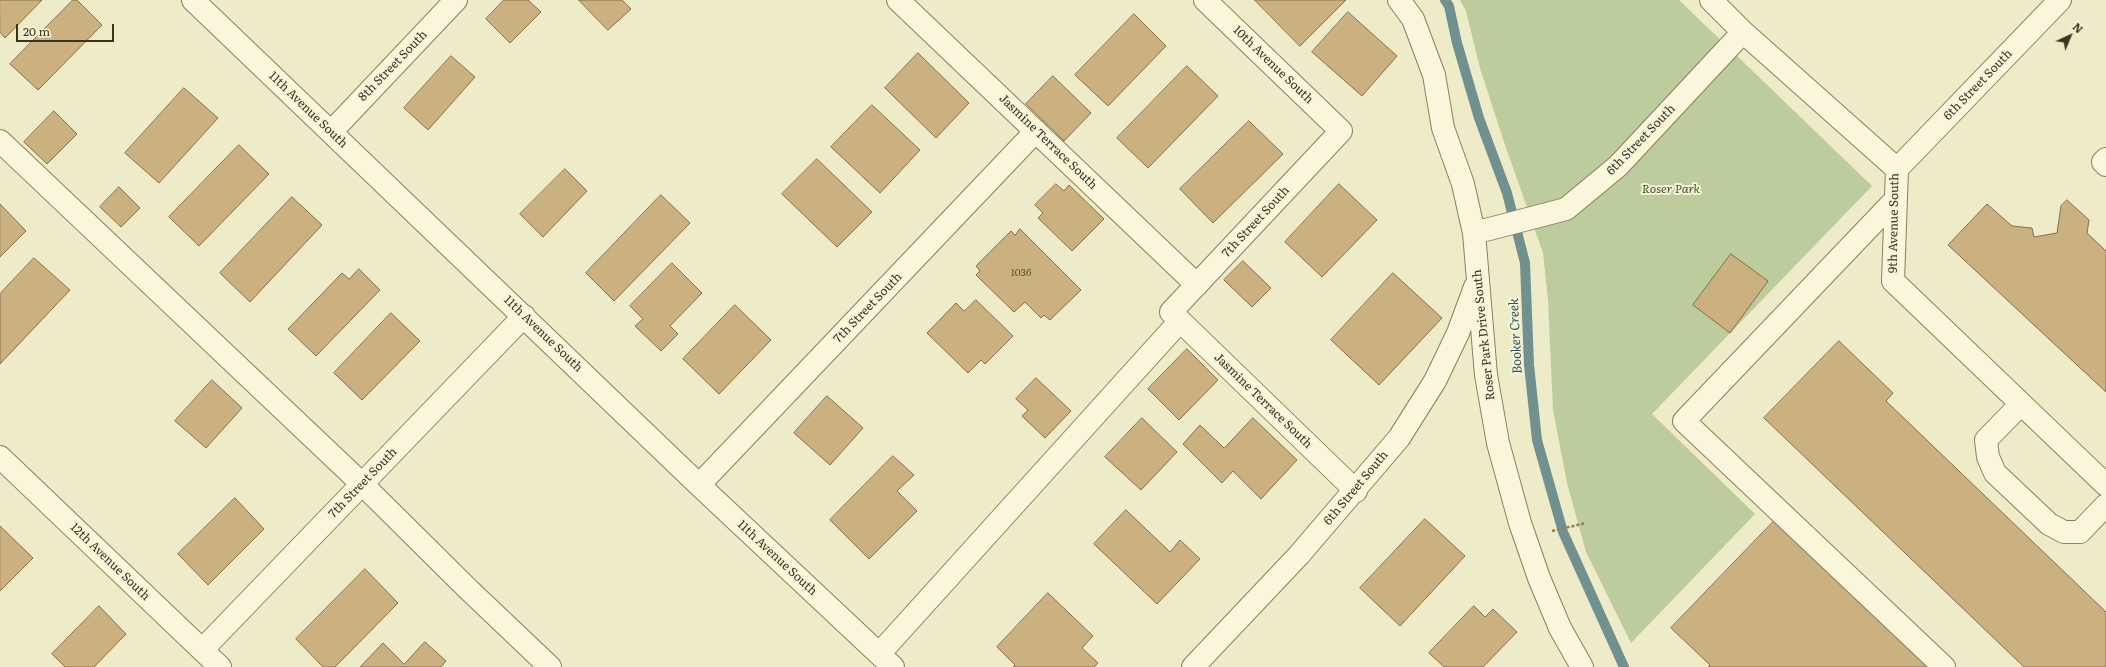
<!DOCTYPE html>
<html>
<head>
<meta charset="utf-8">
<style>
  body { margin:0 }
  #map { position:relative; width:2106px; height:667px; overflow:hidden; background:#eeebc9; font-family:Literata,serif }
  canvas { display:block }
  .north { position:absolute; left:2050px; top:16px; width:40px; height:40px; -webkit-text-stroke:3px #f5f3d8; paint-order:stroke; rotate:44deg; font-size:11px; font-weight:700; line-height:16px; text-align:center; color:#3b3321 }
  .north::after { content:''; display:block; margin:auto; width:14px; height:18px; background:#3b3321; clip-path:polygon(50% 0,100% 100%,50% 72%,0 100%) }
  .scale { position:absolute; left:16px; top:24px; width:98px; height:18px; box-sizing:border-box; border:2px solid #3b3321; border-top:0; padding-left:5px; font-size:12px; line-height:14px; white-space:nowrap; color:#3b3321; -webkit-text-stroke:3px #f5f3d8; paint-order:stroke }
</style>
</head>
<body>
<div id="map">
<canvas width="2106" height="667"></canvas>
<div class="north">N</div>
<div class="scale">20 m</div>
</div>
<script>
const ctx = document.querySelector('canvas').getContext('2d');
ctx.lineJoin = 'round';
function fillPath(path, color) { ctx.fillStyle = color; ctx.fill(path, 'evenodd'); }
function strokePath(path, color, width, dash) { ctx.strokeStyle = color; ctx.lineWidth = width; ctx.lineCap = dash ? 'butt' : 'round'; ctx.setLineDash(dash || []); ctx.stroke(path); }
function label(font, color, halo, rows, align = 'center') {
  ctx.font = font + ' Literata,serif'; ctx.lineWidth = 4; ctx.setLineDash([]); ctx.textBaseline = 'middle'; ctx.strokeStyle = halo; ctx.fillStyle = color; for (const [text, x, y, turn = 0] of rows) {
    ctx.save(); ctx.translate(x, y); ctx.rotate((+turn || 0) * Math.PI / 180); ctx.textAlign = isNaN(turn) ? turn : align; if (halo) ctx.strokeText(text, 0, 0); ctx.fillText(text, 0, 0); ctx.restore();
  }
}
const green = new Path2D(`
  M1460,0h219l193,186 -220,228 103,100 -124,129 -45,-91 -19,-69 -14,-73 -5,-110 -5,-47 -40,-114 -23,-71 -14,-57z`);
const stream = new Path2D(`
  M1445,0l4,6 8,37 22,75 28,75 18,70 4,102 8,75 26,92 61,135`);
const building = new Path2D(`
  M0,0h42l-37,38 -5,-6z
  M73,0h4l25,25 -64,65 -28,-26z
  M504,0h24l13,12 -31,31 -24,-24z
  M579,0h43l9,9 -23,21z
  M1255,0h91l-46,46z
  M1348,12l49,44 -35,40 -50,-44z
  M1134,14l32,32 -58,60 -33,-31z
  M918,53l51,50 -33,35 -51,-50z
  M451,56l24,21 -47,53 -24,-22z
  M1187,66l31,30 -70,72 -31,-30z
  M1053,76l38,37 -27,28 -38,-37z
  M184,88l34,30 -59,65 -34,-30z
  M872,105l48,45 -40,43 -49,-46z
  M54,111l23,23 -30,30 -23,-22z
  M1249,121l34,33 -70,69 -33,-34z
  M239,145l30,29 -70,72 -30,-29z
  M817,159l55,53 -35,35 -55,-53z
  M565,169l22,22 -44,46 -23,-23z
  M1056,184l8,7 5,-6 35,34 -32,32 -34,-33 5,-5 -8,-8z
  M1339,184l38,36 -55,57 -37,-35z
  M119,187l21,21 -19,19 -21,-20z
  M661,195l29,28 -76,78 -28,-28z
  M292,197l30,28 -72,77 -30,-29z
  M2067,200l22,20 -2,13 19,18v141l-158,-147 39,-41 25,22 20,2 2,9 23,-4 4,-27z
  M0,204l26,27 -26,26z
  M1020,229l61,61 -31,30 -6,-5 -3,3 -16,-16 -11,10 -38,-37 4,-4 -4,-5 35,-35 4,4z
  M1731,254l37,27 -38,52 -37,-28z
  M34,258l36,32 -70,74v-70z
  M1243,261l28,27 -19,19 -28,-27z
  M672,263l30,30 -32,33 8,8 -17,17 -26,-25 8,-7 -13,-13z
  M359,269l21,21 -64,66 -28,-27 54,-56 7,6z
  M1393,273l49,45 -63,67 -48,-45z
  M976,300l37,36 -28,28 -4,-4 -13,13 -41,-40 29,-30 8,8z
  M735,305l36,35 -52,54 -36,-35z
  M391,313l29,28 -58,59 -28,-27z
  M1839,341l54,52 -7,8 220,211v55h-82l-260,-249z
  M1187,349l31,31 -39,40 -31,-31z
  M1036,378l35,33 -26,27 -23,-22 6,-6 -12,-11z
  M212,380l30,28 -36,40 -31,-27z
  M827,396l36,32 -33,37 -36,-32z
  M1142,418l35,34 -36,38 -36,-33z
  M1253,418l44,42 -36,39 -28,-28 -11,12 -39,-39 17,-19 24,23z
  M893,456l21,19 -17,16 20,20 -48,48 -39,-39z
  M235,498l29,31 -56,56 -30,-31z
  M1126,510l44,42 10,-12 20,19 -43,45 -63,-60z
  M1777,518l156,149h-225l2,-2 -39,-37z
  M1425,519l40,37 -65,70 -40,-38z
  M0,526l33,32 -33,33z
  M365,569l33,34 -63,64h-12l-27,-28z
  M1048,593l45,43 -11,12 16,15 -4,4h-81l2,-2 -18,-18z
  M99,606l27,28 -32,33h-29l-13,-13z
  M1474,606l11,11 8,-8 24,23 -34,35h-39l-15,-14z
  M425,642l21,19 -5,6h-81l23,-24 21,21z`);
const path = new Path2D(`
  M1552,531l34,-8`);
const minor = new Path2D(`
  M193,0l506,485 194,182
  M898,0l299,285
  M1205,0l136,131 -170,181 185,179
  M1399,0l14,19 21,56 9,53 20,56 11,49 12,142 12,68 22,80 19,55 21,50 22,39
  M1711,0l32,32 154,137
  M331,132l125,-132
  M0,141l362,343 106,105 82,78
  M2106,159l-3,3 3,3
  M1897,169l-4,112 213,204
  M1897,169l163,-169
  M1896,199l-212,222 260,246
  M1474,233l92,-24 52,-43 125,-134
  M2021,404l-35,36 2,17 7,16 54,51 15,8h16l26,-27
  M0,457l220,210
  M699,485l337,-354
  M202,650l322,-334
  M879,654l301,-333
  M1193,667l106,-112 100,-117 36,-57 23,-48 17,-46`);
const numberNames = [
  ["1036",1021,273]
];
const streetNames = [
  ["10th Avenue South",1273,65,44],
  ["8th Street South",393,66,-46],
  ["6th Street South",1978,85,-46],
  ["11th Avenue South",308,110,44],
  ["6th Street South",1641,140,-46],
  ["Jasmine Terrace South",1048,142,44],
  ["7th Street South",1256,222,-47],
  ["9th Avenue South",1894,223,-89],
  ["7th Street South",868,308,-46],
  ["11th Avenue South",543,334,44],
  ["Roser Park Drive South",1484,335,-96],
  ["Jasmine Terrace South",1263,401,44],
  ["7th Street South",363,483,-46],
  ["6th Street South",1356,488,-50],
  ["11th Avenue South",777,558,43],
  ["12th Avenue South",110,562,44]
];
const parkNames = [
  ["Roser Park",1671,189]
];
const waterNames = [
  ["Booker Creek",1516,336,-93]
];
fillPath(green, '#bccc9c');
strokePath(stream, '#709190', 10);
fillPath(building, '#cbb080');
strokePath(building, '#896e44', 1);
strokePath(minor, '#8a7f5e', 24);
strokePath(path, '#8a7f5e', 2.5, [3, 2]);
strokePath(minor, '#f9f6dc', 22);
label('10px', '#5f5239', null, numberNames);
label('12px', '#3b3321', '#f5f3d8', streetNames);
label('italic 12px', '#415728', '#f5f3d8', parkNames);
label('italic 13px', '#31545a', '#f5f3d8', waterNames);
</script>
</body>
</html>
